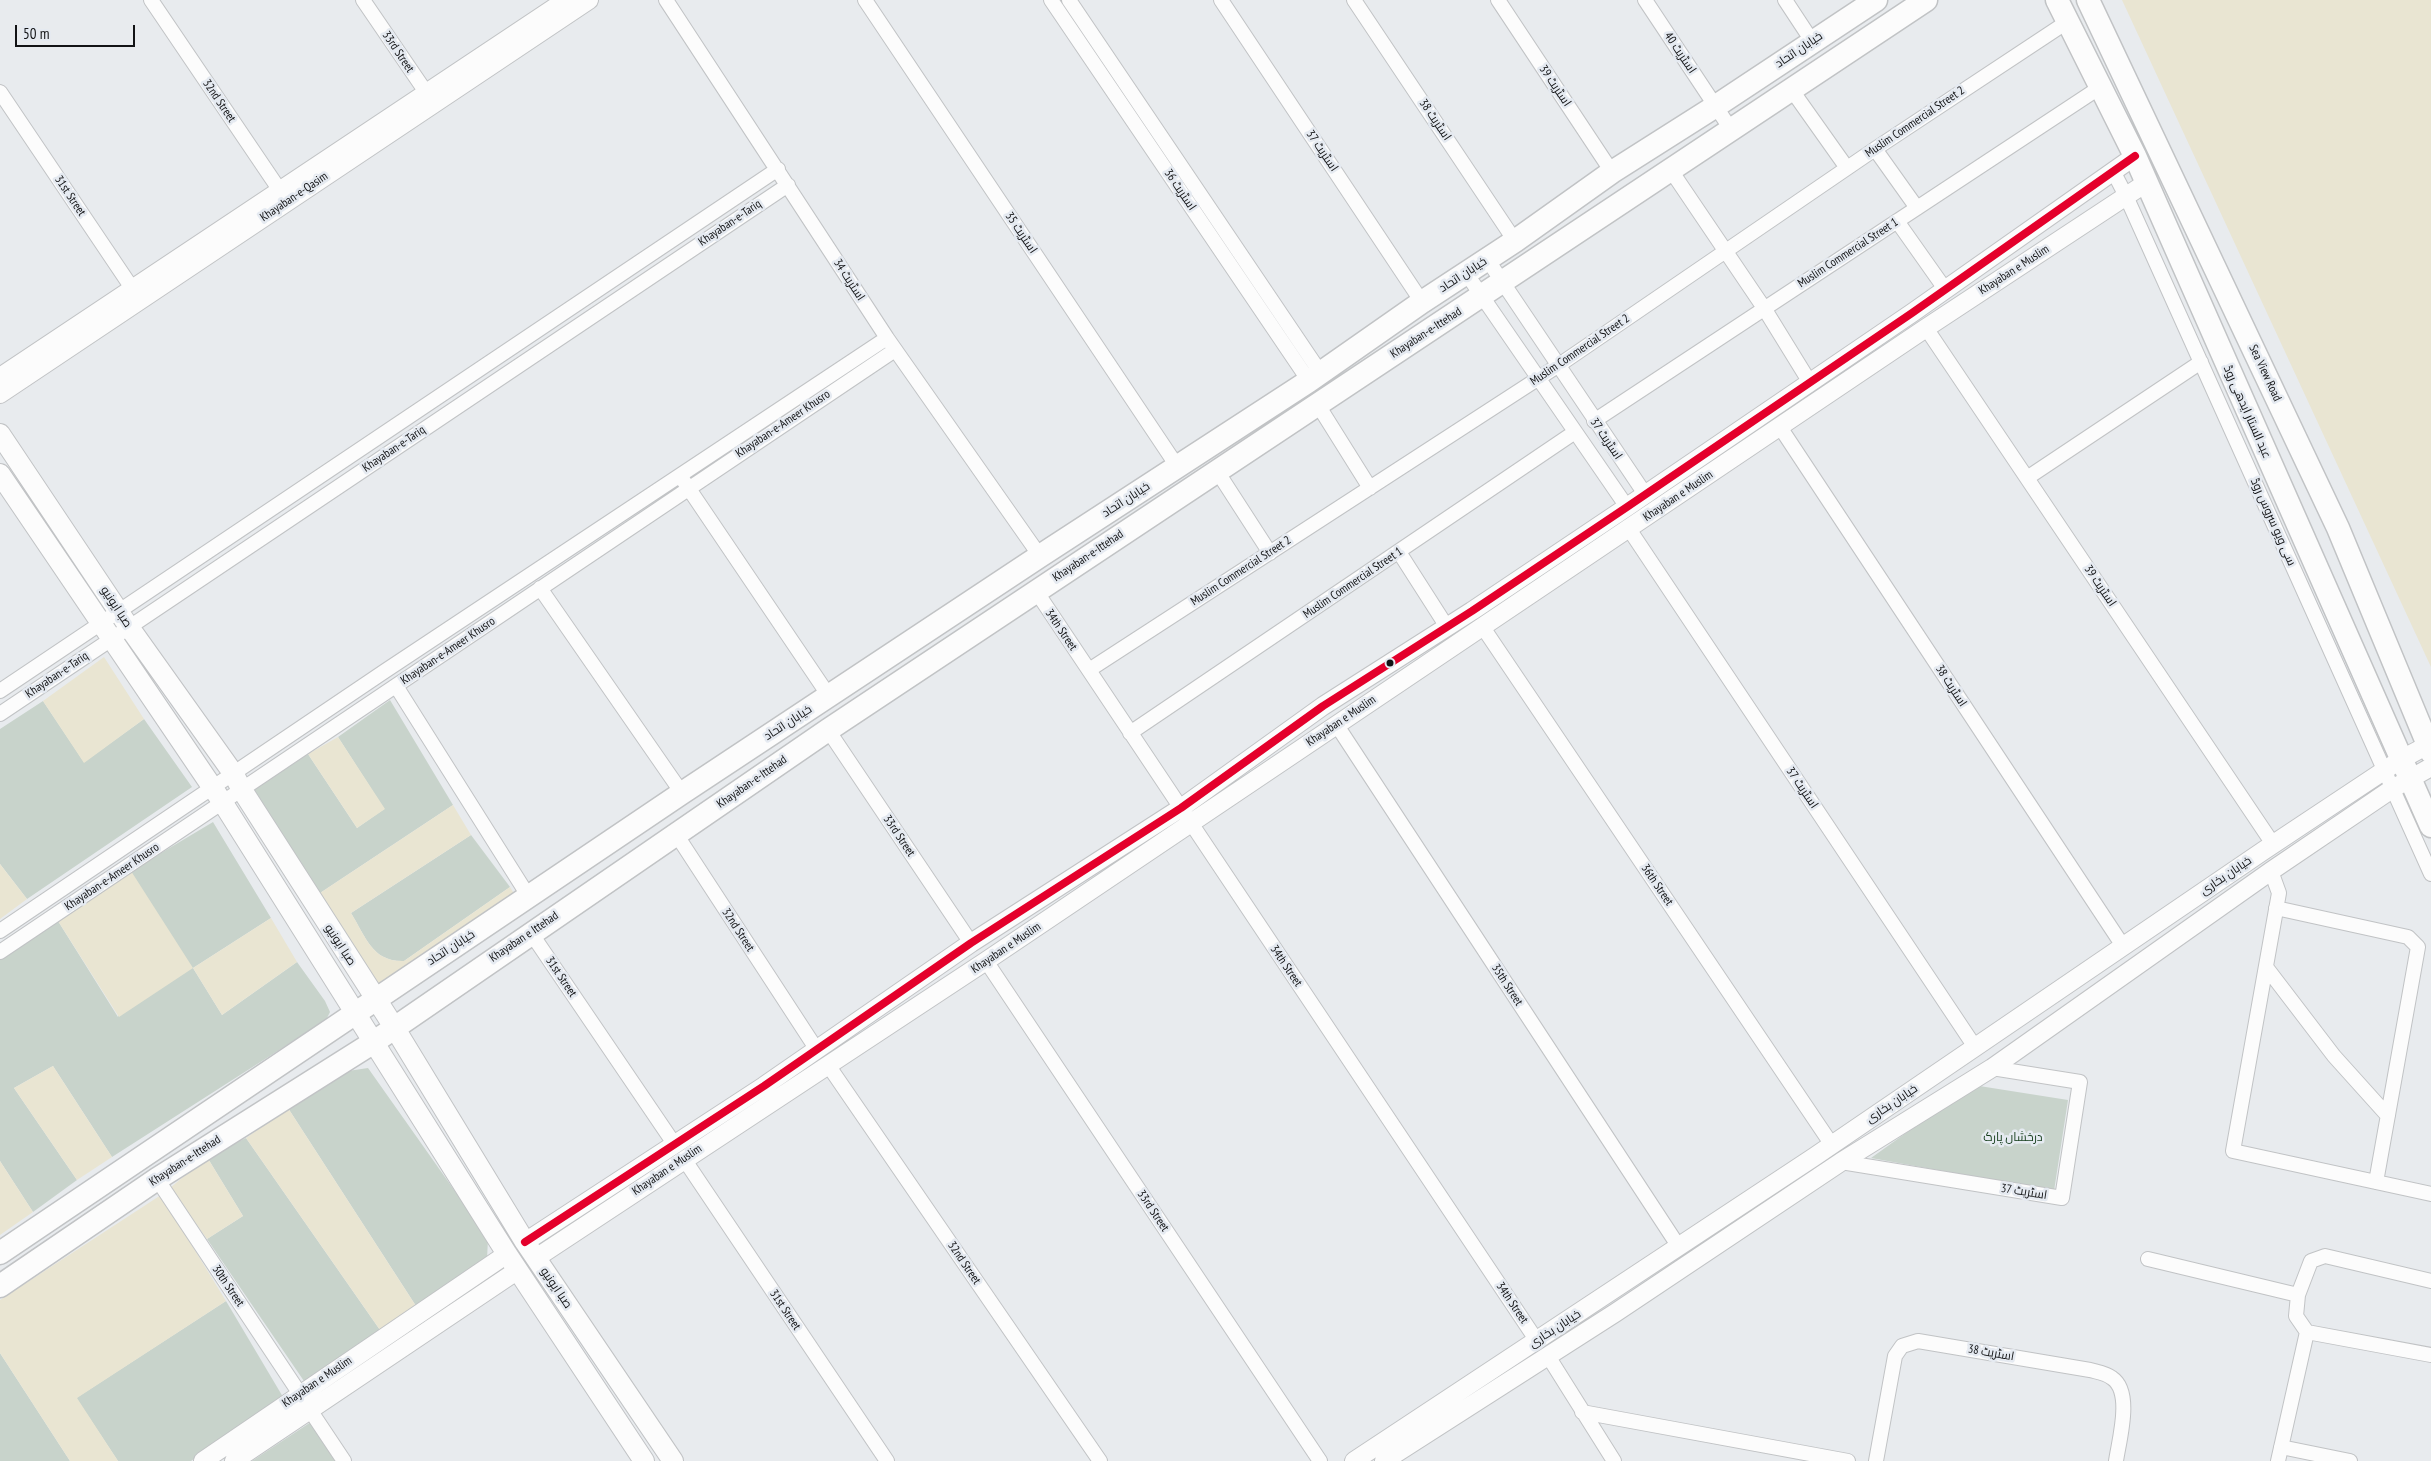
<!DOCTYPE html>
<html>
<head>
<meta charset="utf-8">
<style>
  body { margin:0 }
  #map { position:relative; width:2431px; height:1461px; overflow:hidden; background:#e8ebee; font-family:"PT Sans Narrow",sans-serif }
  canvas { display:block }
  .scale { position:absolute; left:15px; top:25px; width:120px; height:22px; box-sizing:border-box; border:2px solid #121315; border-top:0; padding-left:6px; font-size:15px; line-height:18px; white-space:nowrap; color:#121315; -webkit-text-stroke:4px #e5eaf1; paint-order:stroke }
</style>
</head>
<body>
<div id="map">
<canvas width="2431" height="1461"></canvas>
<div class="scale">50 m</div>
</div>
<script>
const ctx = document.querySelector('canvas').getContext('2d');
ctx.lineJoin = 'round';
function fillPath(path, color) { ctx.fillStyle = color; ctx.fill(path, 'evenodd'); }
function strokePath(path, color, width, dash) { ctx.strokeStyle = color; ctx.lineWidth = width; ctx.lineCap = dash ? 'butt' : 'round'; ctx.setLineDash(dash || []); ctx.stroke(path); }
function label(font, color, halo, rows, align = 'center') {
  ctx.font = font + ' "PT Sans Narrow",Cairo,sans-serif'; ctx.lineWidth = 5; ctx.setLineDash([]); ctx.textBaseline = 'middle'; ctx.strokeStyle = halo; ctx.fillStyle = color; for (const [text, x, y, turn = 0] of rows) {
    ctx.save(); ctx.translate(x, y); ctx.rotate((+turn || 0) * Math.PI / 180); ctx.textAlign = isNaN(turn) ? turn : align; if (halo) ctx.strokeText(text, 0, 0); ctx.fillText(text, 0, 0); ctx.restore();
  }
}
const green = new Path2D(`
  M390,700l63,105 -136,90 -66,-103 57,-38 49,74 27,-19 -46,-72z
  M43,701l41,61 60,-43 48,68 -165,112 -27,-35v-135z
  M213,822l58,96 -78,50 29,47 75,-53 28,39 5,11 -4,8 -214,137 -59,-91 -39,22 63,92 -44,32 -33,-51v-201l58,-39 60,96 13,-146z
  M471,835l39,52 -106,74c-32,1 -38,-24 -53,-48z
  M368,1068l120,170 -1,22 -71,46 -128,-198 60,-37z
  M1973,1085l95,15 -14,91 -183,-33z
  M246,1138l134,192 -74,54 -99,-145 36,-23 -36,-59z
  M226,1301l57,96 -92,64h-73l-42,-63z
  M0,1353l70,108h-70z
  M311,1422l27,39h-86z`);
const sand = new Path2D(`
  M2122,0h309v667z
  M104,657l40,62 -60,44 -41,-62z
  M338,737l47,72 -28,19 -49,-74z
  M453,805l18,30 -120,78c15,24 21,49 53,48l106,-74 6,10 -138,91 -61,-93z
  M0,864l27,35 -27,20z
  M131,871l62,97 78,-50 26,44 -75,53 -29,-47 -74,49 -61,-96z
  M53,1066l59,91 -35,23 -63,-92z
  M288,1108l128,198 -36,24 -134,-192z
  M207,1157l36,59 -36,23 -37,-51z
  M0,1161l33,51 -33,23z
  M161,1195l65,106 -149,97 41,63h-48l-70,-108v-53z`);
const minor = new Path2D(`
  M151,0l134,198
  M363,0l69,101
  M666,0l221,338 153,218
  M865,0l312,466
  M1051,0l258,381
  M1069,0l251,372
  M1221,0l201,302
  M1354,0l161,241
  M1498,0l114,172
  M1645,0l85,128
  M1785,0l27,41
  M1791,89l56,79
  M0,92l138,205
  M1875,149l42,59
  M1670,169l94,139 45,73
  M2113,171l13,25 305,678
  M1897,221l48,68
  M1487,259l158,235
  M1466,273l161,234
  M1926,328l347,516
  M1318,405l52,83
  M1594,421l508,-335
  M1780,427l343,519
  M1217,471l53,82
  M2027,478l174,-116
  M683,480l146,216
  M1629,529l346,518
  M1399,552l48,75
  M540,588l142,205
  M1036,591l501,750
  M1482,626l350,519
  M1089,670l470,-305 316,-216 192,-127
  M396,686l133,211
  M0,691l778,-522
  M0,714l788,-529
  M1336,724l343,523
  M828,730l143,213
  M1130,733l445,-301
  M676,834l141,216
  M2271,871l8,22 -46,258 198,43
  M2276,908l132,29 10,10 -42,235
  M0,931l385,-260 502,-333
  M531,933l144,212
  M0,952l895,-602
  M986,961l334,500
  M2266,967l68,89 54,60
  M828,1065l272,396
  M684,1159l203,302
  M1841,1162l221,36 18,-116 -88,-14
  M157,1179l143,215
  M2148,1259l150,36
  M2307,1332l-11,-16 2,-21 13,-34 14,-5 106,25
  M1548,1356l66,105
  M310,1410l34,51
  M1582,1412l266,49
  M2281,1447l69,14
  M1876,1461l19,-105 7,-10 16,-5 172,29c7,2 16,3 22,8 21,14 7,62 4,83
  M2278,1461l29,-129 124,23`);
const tertiary = new Path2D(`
  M0,377l566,-377
  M0,394l589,-394
  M525,1242l239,-156 207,-143 210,-135 142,-102 149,-95 155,-104 285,-194 223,-157
  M536,1258l450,-297 940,-633 220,-145
  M203,1461l304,-207
  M234,1461l284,-191
  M1354,1461l460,-304 449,-306 137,-91 28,-15
  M1384,1461l231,-148 226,-151 151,-94 279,-197 121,-82 39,-22`);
const secondary = new Path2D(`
  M0,434l129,193 104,146 9,17 152,237 131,215 148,219
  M0,474l223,329 284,451 137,207`);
const primary = new Path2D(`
  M2057,0l78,156 296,670
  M2088,0l250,528 93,224
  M0,1253l682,-460 358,-237 269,-175 113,-79 93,-61 97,-69 104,-66 160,-106
  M0,1286l157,-107 217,-137 454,-312 1098,-730`);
const bus1 = new Path2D(`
  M525,1242l239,-156 207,-143 210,-135 142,-102 149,-95 155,-104 285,-194 223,-157`);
const markers = [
  [1390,663,4.5,"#121315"]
];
const streetNames = [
  ["خیابان اتحاد",1799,50,-34],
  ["33rd Street",398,52,56],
  ["اسٹریٹ 40",1680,53,56],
  ["اسٹریٹ 39",1555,86,56],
  ["32nd Street",219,101,56],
  ["اسٹریٹ 38",1435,120,56],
  ["Muslim Commercial Street 2",1915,122,-34],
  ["اسٹریٹ 37",1322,151,56],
  ["اسٹریٹ 36",1180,190,56],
  ["31st Street",70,196,56],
  ["Khayaban-e-Qasim",294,197,-34],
  ["Khayaban-e-Tariq",730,223,-34],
  ["اسٹریٹ 35",1021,233,56],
  ["Muslim Commercial Street 1",1848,253,-33],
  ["Khayaban e Muslim",2014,270,-33],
  ["خیابان اتحاد",1463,275,-33],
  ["اسٹریٹ 34",849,280,57],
  ["Khayaban-e-Ittehad",1426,333,-33],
  ["Muslim Commercial Street 2",1580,350,-34],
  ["Sea View Road",2265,373,65],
  ["عبد الستار ایدھی روڈ",2247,412,66],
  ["Khayaban-e-Ameer Khusro",783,424,-34],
  ["اسٹریٹ 37",1606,439,56],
  ["Khayaban-e-Tariq",394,449,-34],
  ["Khayaban e Muslim",1678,496,-34],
  ["خیابان اتحاد",1126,500,-33],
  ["سی ویو سروس روڈ",2273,522,66],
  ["Khayaban-e-Ittehad",1088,556,-34],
  ["Muslim Commercial Street 2",1241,571,-33],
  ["Muslim Commercial Street 1",1353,583,-34],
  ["اسٹریٹ 39",2100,586,56],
  ["صبا ایونیو",116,607,57],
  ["34th Street",1061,630,56],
  ["Khayaban-e-Ameer Khusro",448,651,-34],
  ["Khayaban-e-Tariq",57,675,-34],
  ["اسٹریٹ 38",1951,686,57],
  ["Khayaban e Muslim",1341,721,-34],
  ["خیابان اتحاد",788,723,-33],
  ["Khayaban-e-Ittehad",752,782,-35],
  ["اسٹریٹ 37",1802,788,56],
  ["33rd Street",899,836,56],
  ["خیابان بخاری",2226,876,-34],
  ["Khayaban-e-Ameer Khusro",112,877,-34],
  ["36th Street",1657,885,56],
  ["32nd Street",738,930,57],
  ["Khayaban e Ittehad",524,937,-34],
  ["صبا ایونیو",340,945,57],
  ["خیابان اتحاد",451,948,-33],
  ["Khayaban e Muslim",1006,948,-34],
  ["34th Street",1286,966,56],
  ["31st Street",561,977,56],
  ["35th Street",1507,985,57],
  ["خیابان بخاری",1892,1104,-34],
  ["Khayaban-e-Ittehad",185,1161,-33],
  ["Khayaban e Muslim",667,1170,-34],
  ["اسٹریٹ 37",2024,1192,9],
  ["33rd Street",1153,1211,56],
  ["32nd Street",964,1263,56],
  ["30th Street",228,1286,56],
  ["صبا ایونیو",556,1288,56],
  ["34th Street",1512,1303,56],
  ["31st Street",785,1310,56],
  ["خیابان بخاری",1555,1329,-33],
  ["اسٹریٹ 38",1991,1353,10],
  ["Khayaban e Muslim",317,1382,-34]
];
const parkNames = [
  ["درخشاں پارک",2013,1138]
];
fillPath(green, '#c8d3cb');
fillPath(sand, '#e9e5d2');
strokePath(minor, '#c1c3c5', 16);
strokePath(tertiary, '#c1c3c5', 20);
strokePath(secondary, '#c1c3c5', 22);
strokePath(primary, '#c1c3c5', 25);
strokePath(minor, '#fcfcfc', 14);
strokePath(tertiary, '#fcfcfc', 18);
strokePath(secondary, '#fcfcfc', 20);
strokePath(primary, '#fcfcfc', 22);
strokePath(bus1, '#e4002b', 8);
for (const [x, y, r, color] of markers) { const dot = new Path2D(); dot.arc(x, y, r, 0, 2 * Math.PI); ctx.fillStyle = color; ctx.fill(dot); strokePath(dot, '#e5eaf1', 2); }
label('12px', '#121315', '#e5eaf1', streetNames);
label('12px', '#123b19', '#e5eaf1', parkNames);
</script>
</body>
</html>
